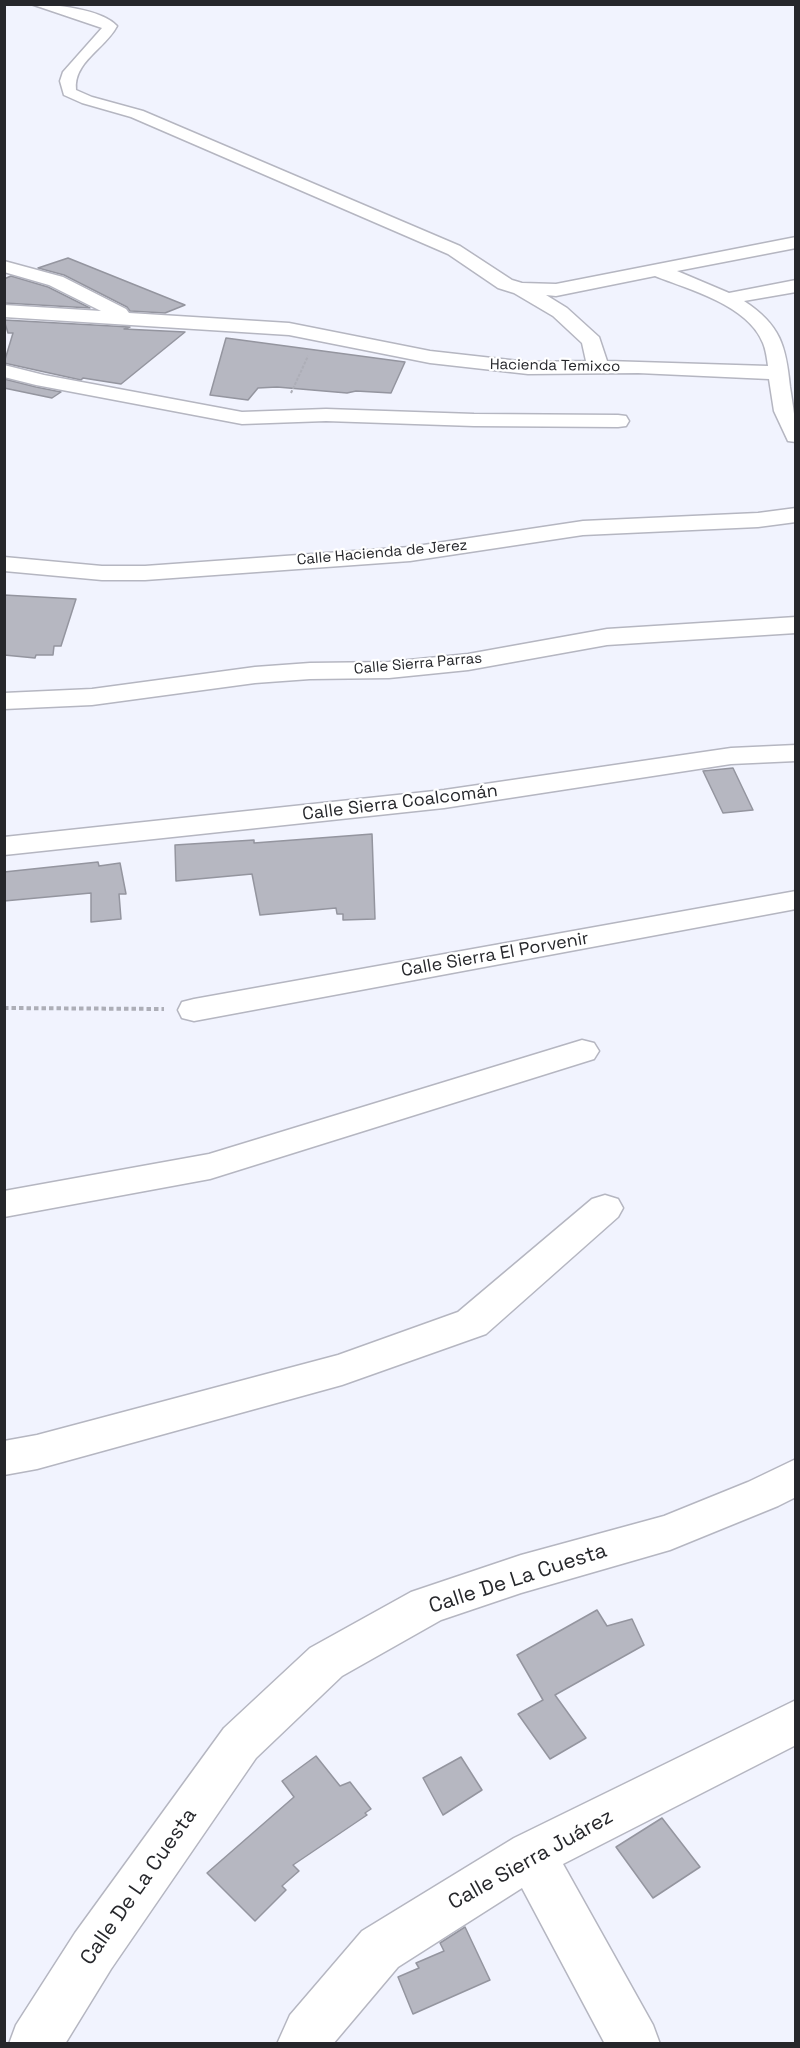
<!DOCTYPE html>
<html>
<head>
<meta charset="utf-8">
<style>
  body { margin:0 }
  #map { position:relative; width:800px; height:2048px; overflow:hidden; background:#f1f3fe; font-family:"Space Grotesk",sans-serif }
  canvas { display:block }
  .frame { position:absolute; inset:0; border:6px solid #26272b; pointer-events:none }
</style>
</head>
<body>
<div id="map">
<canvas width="800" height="2048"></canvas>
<div class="frame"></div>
</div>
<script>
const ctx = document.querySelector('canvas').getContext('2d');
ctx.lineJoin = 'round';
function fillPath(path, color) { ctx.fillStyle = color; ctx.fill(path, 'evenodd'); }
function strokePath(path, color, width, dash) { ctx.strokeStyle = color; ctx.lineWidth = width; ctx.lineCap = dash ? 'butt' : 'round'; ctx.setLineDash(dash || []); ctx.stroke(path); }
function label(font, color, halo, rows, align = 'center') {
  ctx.font = font + ' "Space Grotesk",sans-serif'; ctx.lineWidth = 4.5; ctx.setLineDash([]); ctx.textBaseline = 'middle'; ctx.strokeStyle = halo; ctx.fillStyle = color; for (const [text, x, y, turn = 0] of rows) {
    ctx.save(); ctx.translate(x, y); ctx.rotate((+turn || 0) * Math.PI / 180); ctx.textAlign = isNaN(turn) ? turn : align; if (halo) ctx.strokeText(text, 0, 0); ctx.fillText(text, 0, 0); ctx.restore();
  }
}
const building = new Path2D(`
  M68,258l117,47 -20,8 -35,-2 -3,-4 -63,-32 -26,-7z
  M11,276l37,11 42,21 -86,-5v-24z
  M4,320l126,7 -6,2 61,3 -64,52 -38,-6 -2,2 -77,-17 9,-30h-5z
  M226,338l179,24 -14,31 -35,-2 -9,2 -70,-6 -19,1 -10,12 -38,-5z
  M4,379l32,8 25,5 -9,6 -48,-10z
  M4,595l72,4 -15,47h-7l-1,9h-17l-1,3 -31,-3z
  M733,768l20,42 -30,3 -20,-42z
  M372,834l3,85 -32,1v-6h-6l-1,-6 -76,7 -8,-41 -76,7 -1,-36 79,-5v3z
  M98,862l1,4 21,-3 6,31h-7l2,25 -30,3v-29l-87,8v-29z
  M597,1610l10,16 25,-7 12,26 -89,50 31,43 -36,21 -32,-45 25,-14 -26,-45z
  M316,1756l24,30 10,-4 21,27 -6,4 2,2 -74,50 6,6 -17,15 4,4 -31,31 -48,-48 87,-76 -12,-16z
  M461,1757l21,33 -39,25 -20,-37z
  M662,1818l38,49 -47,31 -37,-51z
  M465,1927l25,53 -77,34 -15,-37 21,-9 -3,-5 28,-12 -4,-8z`);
const pathFar1 = new Path2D(`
  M291,393l17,-37`);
const path = new Path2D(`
  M4,1008l160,1`);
const minor = new Path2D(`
  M31,4c22,0 71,5 86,22 -12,23 -44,36 -41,64l16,7 51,14 317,135 52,34 10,3 34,1 240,-47v11l-119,23 52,22 67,-13v12l-52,9c37,24 42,46 46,86 3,19 6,36 6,55l-8,-1 -14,-30 -5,-32 -131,-6 -110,1 -98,-11 -141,-28 -285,-18v-12l97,6 -52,-26 -45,-13v-11l59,16 63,32 3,4 160,10 141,28 98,11 58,-1 -4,-18 -29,-27 -39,-23 -16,-5 -50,-34 -317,-137 -49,-14 -18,-8 -4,-14 3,-9 39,-44zM655,276c35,14 93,29 108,67 3,7 4,16 5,23l-161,-5 -8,-24 -32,-29 -21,-13 10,1z
  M4,365l40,10 198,37 84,-3 148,5 144,1 8,1 3,5 -3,5 -8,1 -144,-1 -148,-5 -84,3 -206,-39 -32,-8z
  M796,508v14l-38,5 -175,8 -173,26 -265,19h-43l-98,-9v-14l98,9h43l265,-19 173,-26 175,-8z
  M796,617v16l-189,12 -139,25 -79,8 -79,1 -55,4 -163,22 -88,4v-16l88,-4 163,-22 55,-4 79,-1 79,-8 139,-25z
  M796,745v16l-65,3 -287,44 -440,47v-18l440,-47 287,-42z
  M796,891v18l-602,112 -12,-3 -4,-8 4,-8 12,-3z
  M582,1040l12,3 5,8 -5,8 -384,120 -206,38v-26l205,-37z
  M605,1195l13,4 5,9 -5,9 -132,117 -144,51 -305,84 -33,6v-34l33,-6 301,-80 120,-43 134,-113z
  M796,1459v38l-18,9 -108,44 -149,43 -80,27 -99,56 -86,82 -145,211 -46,75h-56l7,-19 59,-92 149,-205 86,-80 101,-56 110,-37 143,-39 84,-34z
  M796,1700v45l-233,119 90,161 7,19h-55l-83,-156 -124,79 -65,77h-56l13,-29 72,-84 152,-93z`);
const farStreetnames = [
  ["Hacienda Temixco",555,366,1],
  ["Calle Hacienda de Jerez",382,553,-5],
  ["Calle Sierra Parras",418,664,-5]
];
const streetNames = [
  ["Calle Sierra Coalcomán",400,803,-7],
  ["Calle Sierra El Porvenir",495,955,-10]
];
const nearStreetnames = [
  ["Calle De La Cuesta",518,1579,-18],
  ["Calle Sierra Juárez",531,1860,-29],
  ["Calle De La Cuesta",139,1887,-55]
];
fillPath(building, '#b6b7c1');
strokePath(building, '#94959f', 1.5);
strokePath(minor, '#b5b6c1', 3);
strokePath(pathFar1, '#adaeb7', 2, [3, 1.5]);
strokePath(path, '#adaeb7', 4, [4.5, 3]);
fillPath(minor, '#fff');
label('15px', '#26272b', '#fff', farStreetnames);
label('18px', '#26272b', '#fff', streetNames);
label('21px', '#26272b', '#fff', nearStreetnames);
</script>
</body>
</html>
